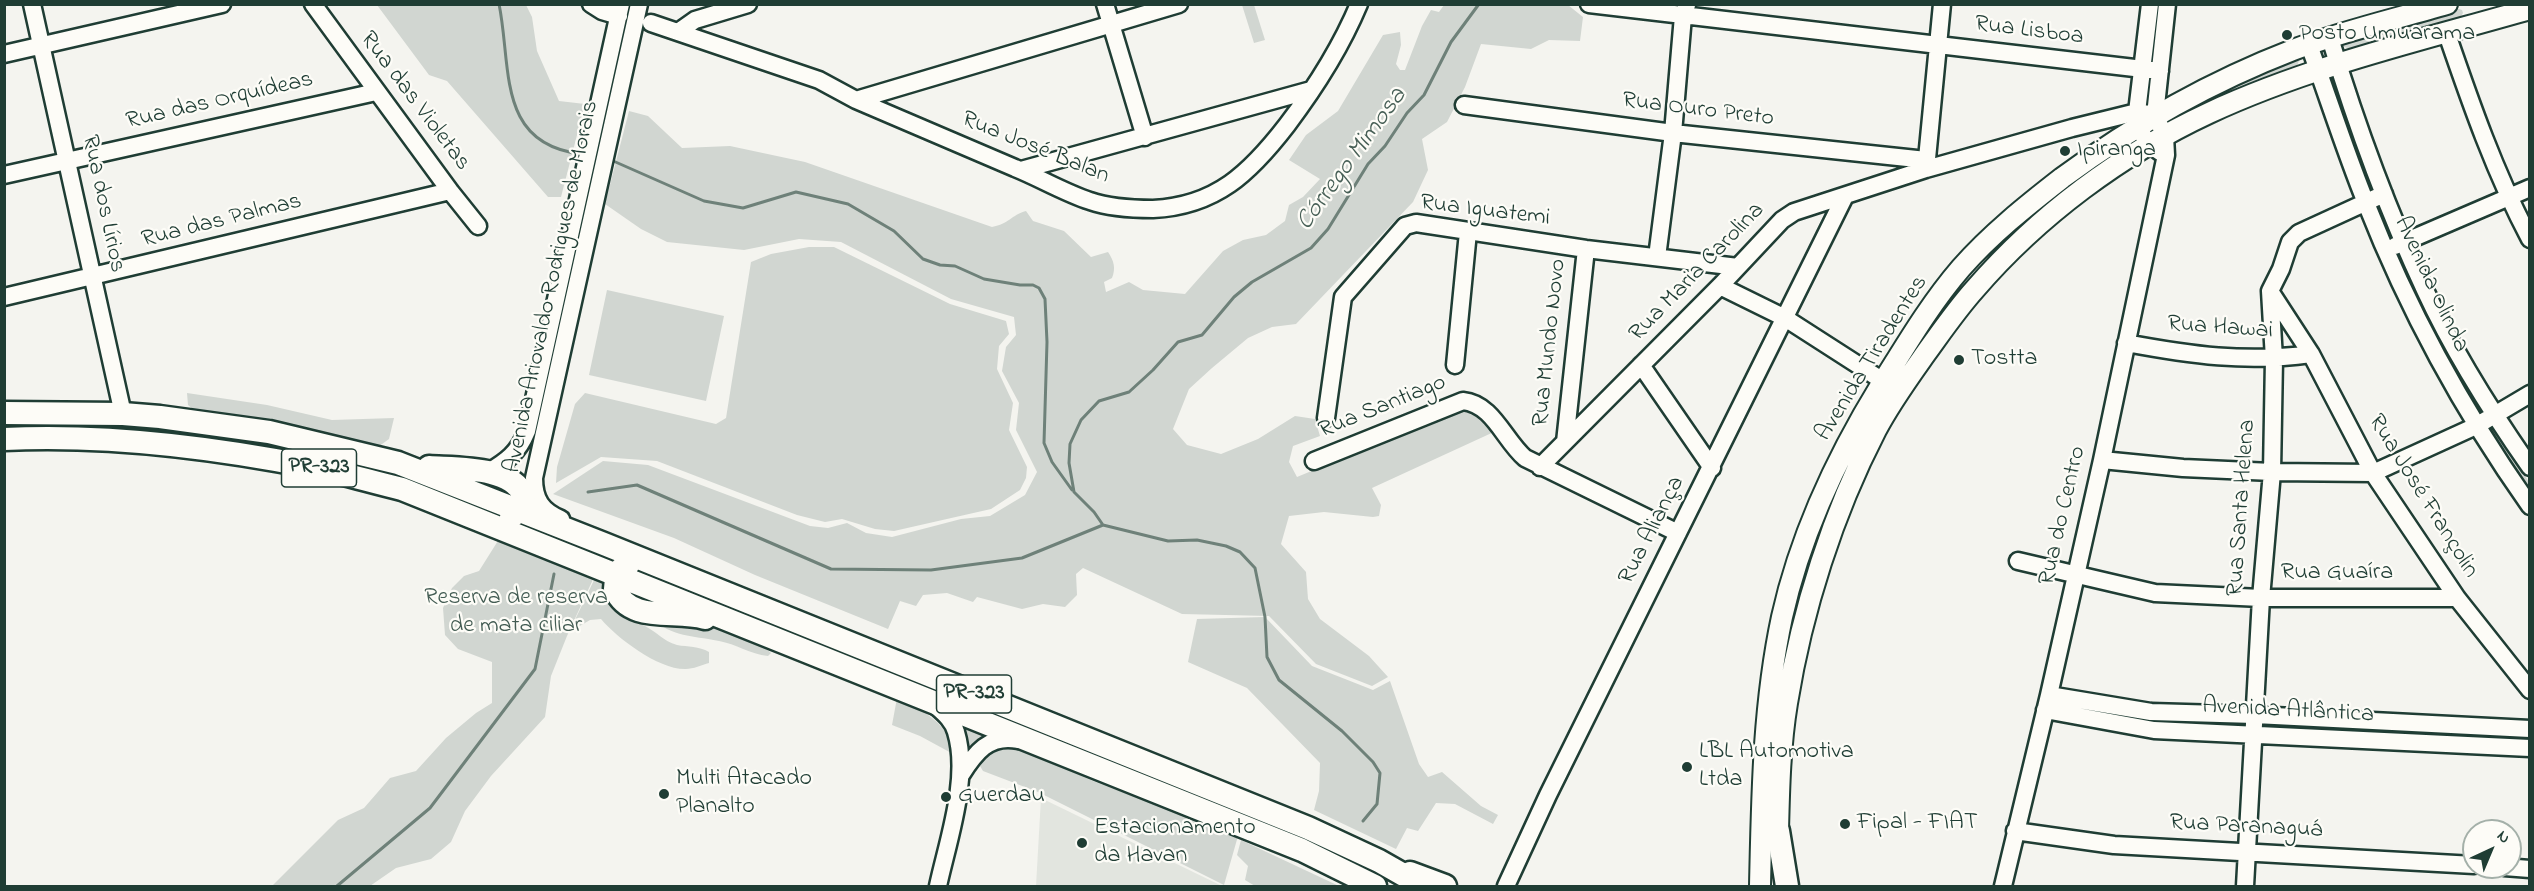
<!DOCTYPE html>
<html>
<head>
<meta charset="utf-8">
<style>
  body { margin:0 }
  #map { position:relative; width:2534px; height:891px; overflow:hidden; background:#f4f4ef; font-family:"Indie Flower",sans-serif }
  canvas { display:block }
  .frame { position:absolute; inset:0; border:6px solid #1f3d34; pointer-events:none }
  .north { position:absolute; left:2462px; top:819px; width:60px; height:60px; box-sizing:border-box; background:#fdfcf7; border:2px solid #a4b0a9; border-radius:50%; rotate:44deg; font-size:16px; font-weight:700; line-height:24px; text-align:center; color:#1f3d34 }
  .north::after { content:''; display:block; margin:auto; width:21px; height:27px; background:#1f3d34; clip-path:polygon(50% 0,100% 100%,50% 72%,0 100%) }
</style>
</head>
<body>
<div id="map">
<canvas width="2534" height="891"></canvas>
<div class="frame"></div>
<div class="north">N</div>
</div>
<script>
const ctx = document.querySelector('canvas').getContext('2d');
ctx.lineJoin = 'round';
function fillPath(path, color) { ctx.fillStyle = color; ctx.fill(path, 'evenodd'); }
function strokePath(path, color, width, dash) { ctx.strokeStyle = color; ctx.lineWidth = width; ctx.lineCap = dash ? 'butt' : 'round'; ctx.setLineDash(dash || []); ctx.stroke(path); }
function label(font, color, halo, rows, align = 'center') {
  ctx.font = font + ' "Indie Flower",sans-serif'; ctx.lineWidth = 4.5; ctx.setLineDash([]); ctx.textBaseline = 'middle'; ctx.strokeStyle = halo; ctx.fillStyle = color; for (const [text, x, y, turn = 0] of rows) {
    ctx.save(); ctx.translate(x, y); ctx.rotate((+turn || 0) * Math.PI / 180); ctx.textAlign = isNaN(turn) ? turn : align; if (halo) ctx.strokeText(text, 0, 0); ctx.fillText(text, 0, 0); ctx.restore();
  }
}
const built = new Path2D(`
  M1041,798l181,88h-186z`);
const green = new Path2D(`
  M377,5h149l6,12 5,34 22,50 26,3 -24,93h-13l-101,-116 -18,-6z
  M1242,5h12l11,35 -11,3z
  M1444,5h124l15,12 -3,24 -31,-1 -18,9 -50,-5 -16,43 -18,35 -25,17 6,31 -15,32 -117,122 -24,3 -24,11 -36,30 -23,21 -16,40 14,16 34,9 37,-15 37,-23 20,3 5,17 -27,10 -4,16 8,15 169,-70 9,3 21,21 -124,57 9,17 -2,11 -6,1 -49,-5 -35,4 -8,28 25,28 2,27 12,20 49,37 19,21 -16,9 -56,-22 -47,-48 -87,-2 -99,-46 -7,6 1,21 -12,12 -22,-3 -21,5 -45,-12 -4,5 -26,-9 -24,2 -7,11 -16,-5 -12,28 -133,-54 -81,-37 -121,-44 50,-33 45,4 162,61 18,2 19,-5 19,10 26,4 69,-18 29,-3 35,-21 12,-23 -21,-42 3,-27 -17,-32 4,-24 10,-12 -2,-18 -63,-18 -110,-57 -42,-3 -55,11 -77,-8 -26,-13 -36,-25 24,-93 19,5 34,32 48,-2 75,16 187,65c17,-3 19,-12 34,-16l7,10 31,10 27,26 17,-5c6,9 8,16 4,26l-8,4 2,10 23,-10 14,8 42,4 38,-43 20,-11 23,-5 19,-14 4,-16 14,-8 17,-18 -31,-19 17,-25 32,-24 45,-76 17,-3 1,13 -5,19 4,6h5l17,-44 9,-16 8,2z
  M2456,8l6,2 1,3 -4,6 -107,30 -8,-2 -1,-3 7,-6z
  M2293,59l6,2 -3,7 -108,46 -3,-1 2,-7z
  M2333,83l39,106 -7,3 -38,-107z
  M2090,165l5,3 -131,118v-3l49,-52 4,-9z
  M809,247h25l116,57 56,17 3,13 -10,12 -2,23 16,34 -4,27 18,37 -1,11 -6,12 -29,19 -97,22 -19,-2 -33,-10 -17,3 -28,-7 -140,-54 -56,-4 -45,26 1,-16 18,-63 10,-11 131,31 10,-6 25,-156 20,-8z
  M2400,255l83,157 -7,4 -82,-158z
  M607,290l117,26 -18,85 -117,-26z
  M187,393l80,12 65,15 62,-2 -5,21 -11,8 -178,-32 -12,-10z
  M33,420l173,10 166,33 124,49 -95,-35 -396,-46 -1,-10z
  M2493,428l36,54v14l-42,-64z
  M501,536l94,39 -28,61 -16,40 -6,41 -54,59 -26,35 -14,31 -20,17 -35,9 -26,18h-98l66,-66 26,-12 26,-30 26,-7 30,-33 30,-25 16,-10v-41l-34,-13 -13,-14 -2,-27 9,-20 12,-12 15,-5z
  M596,576l11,4c0,7 -2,17 2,23 7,13 24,17 36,23 12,6 18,15 32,19 11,2 22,1 32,7v11c-7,2 -16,6 -23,6 -27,1 -69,-31 -85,-50l-11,1 -12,7 -6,-1z
  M1265,617l47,49 61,24 17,-9 29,83 9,13 14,-5 39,34 17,9 -5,9 -38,-20 -19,-1 -18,28 -11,-3 -11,21 -82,-39 5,-19 1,-28 -73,-75 -59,-26 9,-43z
  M649,618c15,1 29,1 43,3 18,2 67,19 79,32l-3,3c-18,-2 -32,-12 -49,-15 -30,-6 -42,-3 -70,-23z
  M897,698c27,12 52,26 58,57l-35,-19 -28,-11z
  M960,724l29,10 -22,20z
  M1000,746l17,1 76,34 145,55 -14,49 -186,-93 -55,-21 -3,-5 7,-13z
  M1241,840l98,46h-84l-10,-6 3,-14 -11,-11z`);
const stream = new Path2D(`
  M499,4c13,63 -3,140 82,150
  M611,160l93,41 39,7 53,-16 52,12 46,27 29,28 17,6 15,1 29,13 36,6h13l6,3 6,11 2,43 -3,101 8,19 20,28
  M588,492l49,-7 194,84 100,1 91,-12 81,-33
  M1363,821l14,-17 3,-31 -7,-11 -31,-31 -63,-51 -12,-23 -2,-40 -10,-49 -15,-16 -14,-6 -29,-6 -29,1 -65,-16 -9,-13 -20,-20 -5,-29 1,-19 11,-24 18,-19 30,-9 24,-22 25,-28 24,-7 32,-38 18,-15 59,-34 17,-19 40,-65 17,-18 22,-33 17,-18 27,-53 28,-38
  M337,886l93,-78 105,-139 19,-95`);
const minor = new Path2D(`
  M32,4l91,410
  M313,4l137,187 28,35
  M591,4l11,7 17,5
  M1105,4l40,133
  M1589,4l571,67
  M2150,4l-13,108c1,18 7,30 23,40
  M651,23l168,57 37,20c53,23 106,45 159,68 25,10 50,25 75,33 20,7 42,8 63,8 63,-3 97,-36 134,-84 28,-37 54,-78 72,-121
  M678,32l17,-12 53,-16
  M2447,34c24,70 48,139 83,205
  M2330,38c26,86 57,171 95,252 29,63 66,121 105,177
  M2309,45c19,52 36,106 57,158 42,107 97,208 164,303
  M4,54l218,-50
  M856,100l323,-96
  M1464,105l209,28 253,27
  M2155,115l12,-111
  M1926,169l16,-165
  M1021,170l290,-80
  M4,175l372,-83
  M2395,246l135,-58
  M1657,257l16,-124 10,-117 4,-11
  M1720,286l65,32 98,63
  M2270,291l41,63 62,119 84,125 73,92
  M4,297l446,-106
  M2126,343c64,12 120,20 185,11
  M1455,365l13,-133
  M1641,365l71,103
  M1326,418l17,-121 62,-71 11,-3 170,26 152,18
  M1565,442l21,-193
  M2102,460l81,8 89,4 101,1 103,-47 54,-32
  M1314,461l149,-60c30,3 41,39 62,57l153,75
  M1540,467l180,-181 62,-66 12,-8 132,-43 146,-41 65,-16 18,3
  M487,473c20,-12 31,-20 40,-42l94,-427
  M561,519c-19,-8 -27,-19 -27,-41l105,-474
  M2018,561l137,32 106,5h196
  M2049,695l102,17 104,3 275,14
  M937,707c8,7 16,14 19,25 14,46 -8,108 -18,154
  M2045,710l109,20 376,18
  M961,775c14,-22 28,-41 57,-35
  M2015,831l99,14 360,20
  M2504,867l26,2
  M1506,886l42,-91 296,-597
  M2003,886l46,-191 53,-235 64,-305 -1,-19 -10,-21
  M2245,886l16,-288 11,-126 2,-113 -4,-68 11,-22 9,-27 9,-9 85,-39`);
const major = new Path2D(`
  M1778,831c1,-42 2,-86 9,-128 15,-93 46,-190 89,-273 14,-27 33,-53 50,-77 16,-22 31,-44 49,-64 63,-73 146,-135 234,-176 101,-47 213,-73 321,-104
  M1760,886c2,-90 3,-180 22,-269 18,-81 56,-162 99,-232 25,-40 49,-81 80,-117 30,-34 65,-62 101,-90 72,-53 148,-96 231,-128 50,-19 103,-31 154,-46`);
const highway = new Path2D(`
  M4,413l119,1 37,3 109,15 129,31 206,81 704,284 71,33 44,25
  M4,439c104,-5 208,8 309,28 30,6 59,15 89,22l900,361 73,36
  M429,467c28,2 83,-1 95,29l-4,14 -9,7
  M628,565c-12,4 -12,13 -13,24 15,35 60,20 90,29
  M1778,831l9,55
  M1410,873l35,13`);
const markers = [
  [2287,35,6,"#1f3d34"],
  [2065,151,6,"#1f3d34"],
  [1959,360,6,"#1f3d34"],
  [1687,767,6,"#1f3d34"],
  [664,794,6,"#1f3d34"],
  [946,797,6,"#1f3d34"],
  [1845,824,6,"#1f3d34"],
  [1082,843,6,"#1f3d34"]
];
const shields = [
  [319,468,75],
  [974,694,75]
];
const shieldNames = [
  ["PR-323",319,468],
  ["PR-323",974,694]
];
const streetNames = [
  ["Rua Lisboa",2029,32,7],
  ["Rua das Orquídeas",220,102,-13],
  ["Rua das Violetas",414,102,53],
  ["Rua Ouro Preto",1698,111,7],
  ["Rua José Balan",1035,149,22],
  ["Rua dos Lírios",102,204,78],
  ["Rua Iguatemi",1485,212,7],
  ["Rua das Palmas",222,222,-14],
  ["Rua Maria Carolina",1698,273,-46],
  ["Avenida Olinda",2430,285,65],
  ["Avenida Ariovaldo Rodrigues de Morais",553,287,-78],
  ["Rua Hawai",2220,329,4],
  ["Rua Mundo Novo",1551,343,-84],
  ["Avenida Tiradentes",1873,359,-58],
  ["Rua Santiago",1383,408,-22],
  ["Rua José Françolin",2422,497,58],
  ["Rua Santa Helena",2243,508,-86],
  ["Rua do Centro",2064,516,-77],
  ["Rua Aliança",1653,531,-63],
  ["Rua Guaíra",2337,574],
  ["Avenida Atlântica",2288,712,3],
  ["Rua Paranaguá",2246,828,3]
];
const poiNames = [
  ["Posto Umuarama",2299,35],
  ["Ipiranga",2077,151],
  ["Tostta",1971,360],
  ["LBL Automotiva",1699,753],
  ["Ltda",1699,781],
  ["Multi Atacado",676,780],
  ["Planalto",676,808],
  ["Guerdau",958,797],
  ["Fipal - FIAT",1857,824],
  ["Estacionamento",1094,829],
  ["da Havan",1094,857]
];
const parkNames = [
  ["Reserva de reserva",516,599],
  ["de mata ciliar",516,627]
];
const waterNames = [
  ["Córrego Mimosa",1353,160,-54]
];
fillPath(built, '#e2e5df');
fillPath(green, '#d1d6d1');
strokePath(stream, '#6e8179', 3);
strokePath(minor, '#1f3d34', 21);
strokePath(major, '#1f3d34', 24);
strokePath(highway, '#1f3d34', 27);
strokePath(minor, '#fdfcf7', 16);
strokePath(major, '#fdfcf7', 20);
strokePath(highway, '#fdfcf7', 22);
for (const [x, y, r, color] of markers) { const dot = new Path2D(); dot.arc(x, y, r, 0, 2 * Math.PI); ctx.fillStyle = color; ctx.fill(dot); strokePath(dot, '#fdfcf7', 2); }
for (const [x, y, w] of shields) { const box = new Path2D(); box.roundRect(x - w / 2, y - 19, w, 38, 4.5); ctx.fillStyle = '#fdfcf7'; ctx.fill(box); strokePath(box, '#1f3d34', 1.5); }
label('bold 22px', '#1f3d34', null, shieldNames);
label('24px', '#1f3d34', '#fdfcf7', streetNames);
label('24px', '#1f3d34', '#fdfcf7', poiNames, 'left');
label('24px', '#435c53', '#fdfcf7', parkNames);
label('italic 26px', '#475f56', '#fdfcf7', waterNames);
</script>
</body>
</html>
